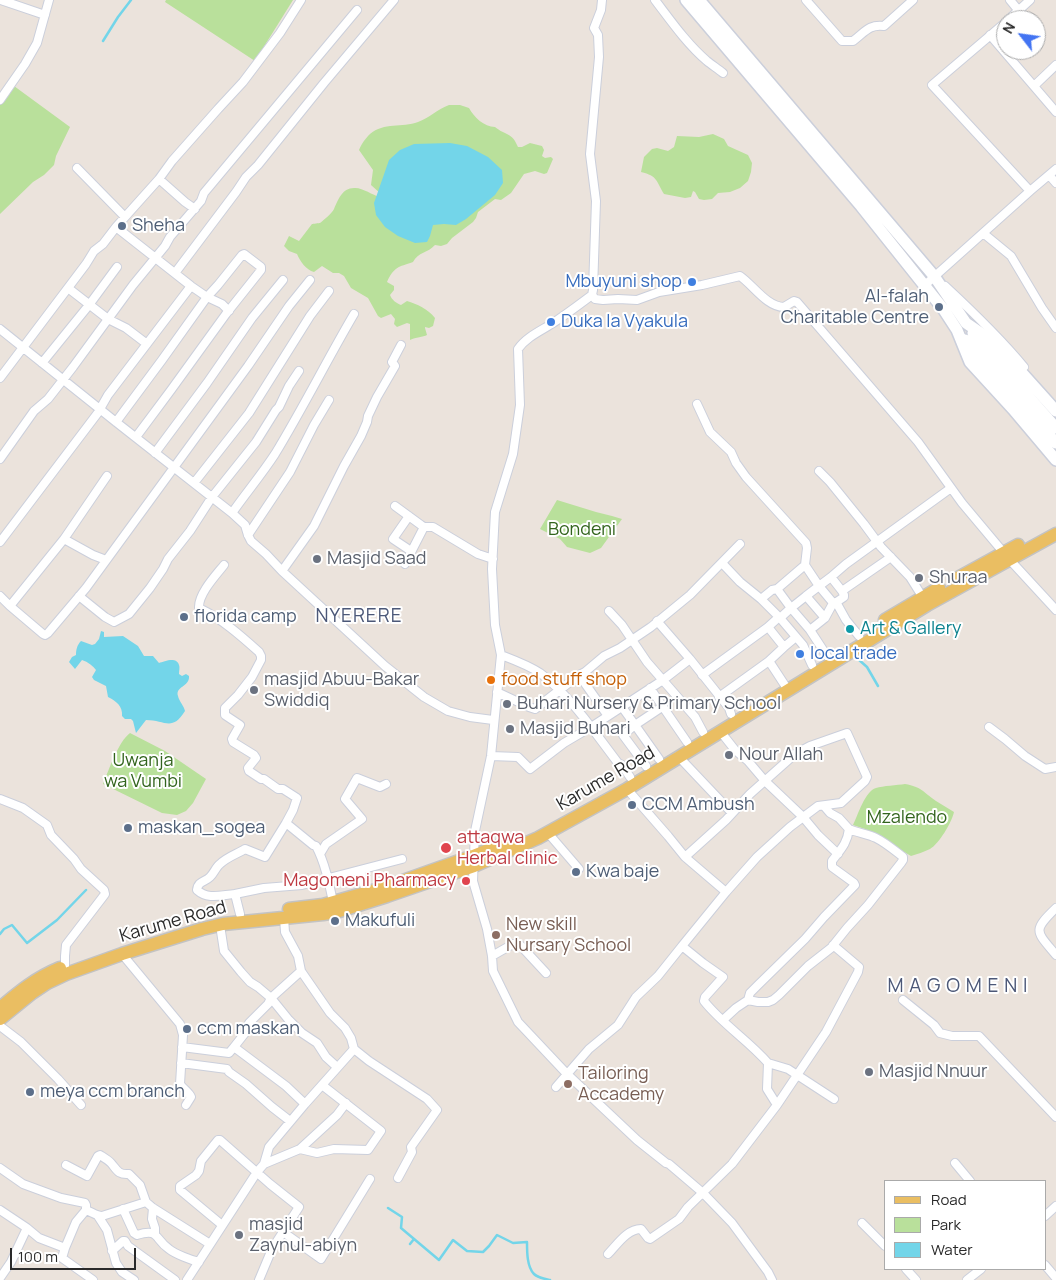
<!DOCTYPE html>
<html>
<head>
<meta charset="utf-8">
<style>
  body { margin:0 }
  #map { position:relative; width:1056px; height:1280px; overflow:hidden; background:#ebe3dc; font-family:Manrope,sans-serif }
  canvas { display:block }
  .legend { position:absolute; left:884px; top:1180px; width:162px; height:90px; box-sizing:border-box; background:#fff; border:1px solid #aaa; margin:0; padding:6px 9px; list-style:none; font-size:15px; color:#2a2a2a }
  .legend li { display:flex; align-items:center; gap:10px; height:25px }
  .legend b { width:25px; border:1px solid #aaa }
  .north { position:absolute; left:996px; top:10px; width:50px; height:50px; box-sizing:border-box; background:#fff; border:1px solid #aaa; border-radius:50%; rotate:300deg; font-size:14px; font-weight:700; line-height:20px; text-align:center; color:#2a2a2a }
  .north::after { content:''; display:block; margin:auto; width:18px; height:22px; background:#4374f2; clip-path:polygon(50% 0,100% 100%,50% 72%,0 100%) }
  .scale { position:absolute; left:10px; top:1248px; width:126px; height:22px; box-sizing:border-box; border:2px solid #2a2a2a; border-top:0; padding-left:6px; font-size:15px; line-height:18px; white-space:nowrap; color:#2a2a2a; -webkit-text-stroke:4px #fff; paint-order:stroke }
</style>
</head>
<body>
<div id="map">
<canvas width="1056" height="1280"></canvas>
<ul class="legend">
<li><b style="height:6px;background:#eabe62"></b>Road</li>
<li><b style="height:14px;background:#b9e09b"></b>Park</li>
<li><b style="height:14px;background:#73d5e9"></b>Water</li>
</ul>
<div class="north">N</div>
<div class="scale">100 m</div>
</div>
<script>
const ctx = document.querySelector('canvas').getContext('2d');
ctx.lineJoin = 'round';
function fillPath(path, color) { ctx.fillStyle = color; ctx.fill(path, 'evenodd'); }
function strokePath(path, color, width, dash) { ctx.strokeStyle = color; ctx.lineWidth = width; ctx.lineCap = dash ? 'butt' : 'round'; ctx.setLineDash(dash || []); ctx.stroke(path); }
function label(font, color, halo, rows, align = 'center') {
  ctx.font = font + ' Manrope,sans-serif'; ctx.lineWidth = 4; ctx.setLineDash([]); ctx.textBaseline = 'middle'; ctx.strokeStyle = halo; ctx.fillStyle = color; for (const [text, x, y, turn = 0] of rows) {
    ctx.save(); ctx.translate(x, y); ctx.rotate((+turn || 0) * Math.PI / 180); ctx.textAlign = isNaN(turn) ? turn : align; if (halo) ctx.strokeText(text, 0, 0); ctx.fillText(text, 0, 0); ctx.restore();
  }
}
const green = new Path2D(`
  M166,0h127l-38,61 -90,-59z
  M14,86l56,41 -14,29 -2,9 -10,10 -11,7 -33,32v-109z
  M449,105h11l9,3c5,9 15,19 26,19 11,9 17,5 23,20h4l8,-4 12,3 2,4 -2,6 3,2 6,-1 2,2 -6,14 -3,1 -9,-3 -11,3 -13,19 -10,7 -6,-1 -17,13 -2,6 -3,4 -21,16 -5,6 -6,2 -6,-1c-7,8 -17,7 -22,17 -15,5 -19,5 -26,20l7,4v4l-4,5c2,5 6,8 11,10l6,-4c10,3 21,8 28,17l-2,8 -4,2 -4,-1v1l2,7c-4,2 -11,2 -17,5v-16l-3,-1 -10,4 -3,-3 1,-5 -4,-5 -10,4 -3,-2 -10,-18 -17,-10 -7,-12 -5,-3h-6l-11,-7 -8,6c-8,-2 -14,-11 -17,-18l-8,-3 -5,-5 5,-10 10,5 13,-17c1,0 7,-1 8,-1 4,-3 12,-10 14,-14 4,-9 8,-21 20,-21 8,-1 18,7 26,9l1,-3 -10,-9 2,-15 -14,-20c3,-7 6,-11 11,-16 14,-12 32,-6 48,-12 11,-4 20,-13 31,-17z
  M713,134l11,5 4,7 20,9 4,8 -1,9 -3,9 -8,7 -10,4 -12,1 -6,6 -8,1 -5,-1 -4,-7 -2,-1 -2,6 -6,1 -21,-4c-8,-13 -6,-18 -23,-22l3,-15 8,-8 5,-1 11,3 6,-4 3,-11 22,1z
  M557,500l39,12 16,4 10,3 -21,29 -11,5 -23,-6 -7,-8 -20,-10z
  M130,733l35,18 41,28 -13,24 -7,8 -9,4 -15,-2 -59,-29c6,-14 15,-42 27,-51z
  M905,784c17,3 18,8 31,17 6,4 12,7 18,11 -2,10 -15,32 -24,37 -6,3 -13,5 -19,7l-46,-27 -12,-4c5,-10 12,-34 23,-37 7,-2 21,-3 29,-4z`);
const water = new Path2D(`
  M450,143l17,3 21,11 14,13 1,13 -8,12 -29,24 -10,6 -12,-1 -11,1 -3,11 -3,6 -12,1 -17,-7 -13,-9 -9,-12 -2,-12 15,-43 11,-10 14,-6z
  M101,631l3,1v5l19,-1 15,10 6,10h9l6,7c5,-1 17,-7 20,2 1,2 0,6 0,9l3,2 4,-2 3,2c1,11 -14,10 -11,20 1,5 6,10 7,15 -13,21 -20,9 -39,9l-10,13 -3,-12 -2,-2h-6l-3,-3c1,-10 -6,-15 -14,-19l-2,-11 -12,-6 -2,-3 4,-7c-3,-4 -8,-8 -14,-10l-7,9 -6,-7 3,-5 4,-2c0,-5 1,-10 5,-14l11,4 3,-1 4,-5z`);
const stream = new Path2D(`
  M103,41l15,-24 13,-17
  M858,659l9,8 11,19
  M0,934l4,-5 8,-4 15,18 30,-23 29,-30
  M388,1208l14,9 -1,11 38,32 14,-20 14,11 16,1 6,-6 8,-11 16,8 14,-1c0,10 0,25 7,32 4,4 11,5 16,6
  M410,1244l4,-5`);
const street = new Path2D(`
  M1,0l44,15
  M602,0l-1,10 -7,18 4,7 1,22 -9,97 6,47 -3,89 -1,5c-12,9 -24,18 -36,26 -13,9 -29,15 -38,28l2,56 -7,49 -18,58 -3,57 3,56 6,30 -10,101 -16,75 -2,50 14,48 5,27 1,15 25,51 49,52 70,66 29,23 3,1 34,29 29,30 36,49 4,8
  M655,0c16,21 32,44 52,61 5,4 11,8 16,12
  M806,0l36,41h11c12,-9 16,-17 31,-15l29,-26
  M1010,0l9,11
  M1008,20l22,-20
  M1006,22l-74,63 98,106
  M990,35l66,77
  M1034,86l22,-21
  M0,100l25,-36 12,-21 12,-43
  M77,168l48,49
  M1049,175l7,8
  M159,179l26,23 10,7
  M116,227l75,59 16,11 15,7 7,7
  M983,233l28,23 31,52 14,20
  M175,273l61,-81 10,-15 12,-12 66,-82 70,-83
  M925,285l105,-94 26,-22
  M945,286c28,26 55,52 79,81
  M68,288l40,31 18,9 21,16
  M592,295l3,4 8,1 15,-1 19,1 22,-8 43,-7 38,-9c13,9 27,31 44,31l10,-6 3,1 121,140 44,61 47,56 47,51
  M0,329l116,93 116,91 13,12 3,10 3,6 15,13 16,17 103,95 39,31 24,14 22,6 23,3
  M42,363l47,-58 28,-38
  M0,378l86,-114 8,-13 9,-7 13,-17 43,-48 13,-18 46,-52 25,-27 37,-49 21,-33
  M697,404l13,28 21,20 5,11 10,14 60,66 1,5 -2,17
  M100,409l8,-14 83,-109
  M116,422l46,-62 45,-63 11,-12 24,-30 2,-1 17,13v3l-35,44 -55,76 -35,47
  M155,453l52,-70 45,-65 31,-38
  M0,459l34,-48 14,-12 25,-32 60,-82 32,-39 5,-9 31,-36 3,-8 153,-183
  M819,471l11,11 34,42 17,23 29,30 15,24
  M107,476l-43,63 -54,67 33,28 2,1 3,-2 38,-45 162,-222 41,-60 21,-26
  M194,483l55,-70 61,-97 19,-25
  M395,506l26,19 3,2h9l45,27 15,5
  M232,513c14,-20 30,-39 43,-59 28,-46 52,-94 79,-140
  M409,516l-16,23 18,12
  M248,535l42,-63 24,-47 15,-25
  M64,539l29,16 13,5
  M0,542l100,-132
  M722,563l18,19 21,17 19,19 23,27 9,20
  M405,564l19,-37
  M224,565c-8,10 -26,29 -25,43 23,11 41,27 60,44l2,4v4l-9,17 -14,18 -13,13v7l15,10 -8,14 1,3 21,13 2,3 -8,10 1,3 12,8h3l14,10h5l14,9 -4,12 -7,13 27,22 3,1c9,17 13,37 17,56
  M282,571l32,-45 30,-60 17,-30 6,-14 1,-6 9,-19 18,-31 -3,-4 9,-17
  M831,577l15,-13 105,-76
  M777,589l28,-24 14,21 12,-9 11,14
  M0,596l10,10
  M79,596l26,21 9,5 15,-8 21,-26 13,-19 5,-10 22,-28 22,-34 44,-55 20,-32 3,-3 10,-21 10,-15
  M806,596l13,-10 15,18
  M761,599l11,-9 5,-1 14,19 -11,10
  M836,602l10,18 13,16
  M609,611l13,14 25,37 48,55 8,15
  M779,617l-11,10 16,20 12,-10
  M825,618l-19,-22 -15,12 19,22 17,26
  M657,621l33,38
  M810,630l15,-12 7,-13 12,-8v-2l-2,-4 49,-34
  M784,647l-15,14 19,29
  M501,655c13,5 27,10 39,18 20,15 36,34 51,54l17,-11
  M579,675l29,41 55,-36 27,-21 39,49 2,6
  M702,675l66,-48
  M650,688l37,54
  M497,692l32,15 6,2 44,-34 6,-3 19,-16 16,-8 31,-21 39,-32 50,-51
  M719,697l50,-36
  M622,707l13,18 27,-18
  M989,727l16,12 20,17 20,13 11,-2
  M720,731l15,19 13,11 17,20 38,36 15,18 20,19
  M491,756l27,1 12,12 34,-26 27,-16 27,36 4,2 8,12
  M678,756l54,57
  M646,766l-23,-31 12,-10 24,34
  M627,789l41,47 17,21 41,-37 24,-26 45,-40 15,-8 37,-13 20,44 -2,4 -24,22 -23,3 -28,21 -33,30 -31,35 -41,-35
  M0,799l23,9 24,17 4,10 23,24 7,10 23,21 1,4 -3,4 -36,47 -1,11v10
  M548,833l31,36
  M320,854l6,-10 36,-25 -17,-20 12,-21 23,9 6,-3
  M360,870l6,22
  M235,894c-14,1 -27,6 -38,-4 1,-9 8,-8 13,-13 4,-4 6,-10 10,-13 7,-7 17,-10 25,-15l20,8 21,-34
  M1056,908c-24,23 -20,23 0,47
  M240,914l-5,-20 29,-6 38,-3 100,-26
  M284,918l1,14 13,24 3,15 29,42 15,15 6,10 3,11
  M220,925l4,26 17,21 9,10 8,5 13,11 17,21 14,14 15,10 9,14 11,10
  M122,954l58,70 3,11 -3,49c3,5 9,8 11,13l-5,8
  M492,956l21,-12 7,1 26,28
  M748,1000l2,-7 8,-8 47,-46 19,-22 31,-32 -1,-2 -22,-16v-6c9,-12 15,-17 17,-32l-10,-11 -9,-5 -6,-7
  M903,1000l31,25 6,8 12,3h27l77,81
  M723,1020l13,-12 12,-8 10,2h10l5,-2 6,-5 29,-29 23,-18 16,-20 21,-23 33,-42 2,-3v-3c-9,-7 -17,-14 -27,-19 -8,-4 -18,-5 -27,-9
  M0,1026l21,16 37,37 23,26
  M182,1047l47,6 5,-6 52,39 19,18
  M234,1047l15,-19v-5l19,-19 3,-6 30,-27
  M181,1063l46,6 2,3 17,12 26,23 18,14
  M768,1063l20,6 46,30
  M556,1087l33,-38 29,-24 18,-28 22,-21 24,-30
  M777,1105l49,-73 32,-60 1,-5 -26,-22
  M300,1149l37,-34 9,-12
  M955,1163l15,18
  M264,1164l36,-15 17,4 17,-4 34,1 13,-19 -59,-46
  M66,1165l21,11 11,-20 2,-1c3,2 8,5 11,8 6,7 7,12 18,11l11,11 6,17 7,6 57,36
  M0,1168l23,16 38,14 24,5 1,2v5c6,2 10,6 16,6l44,-14
  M153,1208l-1,11 3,9v6
  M123,1209l11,24 3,2c23,-7 17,4 32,14 6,5 22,11 30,13
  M0,1210l27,18 12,10 26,10 -3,10 31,22
  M98,1216l9,14 9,33 6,9 12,8
  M1045,1216l11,-10
  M862,1223l23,23
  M222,1225l-42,-35v-4l16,-11 3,-4 2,-10 17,-21h2l50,44 29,23 -16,25 38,27 49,-80
  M65,1248l11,-26 10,-12
  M112,1251l11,-10h2l3,5 47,34
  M608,1254c9,-9 19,-25 33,-25l7,9 2,1 29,-20 9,-12 44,-43 45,-59 -10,-16 1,-26c-20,-23 -46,-39 -64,-62l1,-4 18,-20 -20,-14 -21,-17 44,-54
  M1045,1265l11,13
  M906,1269l10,11
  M0,1278l11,-16 16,-34
  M187,1280l70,-108 7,-8 5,-17 36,-43 49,-55 15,12 58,38 10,11 -26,37 1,5 -14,26
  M259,1280l13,-31 11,-17
  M967,1280l14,-11`);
const secondary = new Path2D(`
  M686,0l175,206 83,104 13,20 13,32 43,47 43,51
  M699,0l235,276 32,47 29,20 61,68
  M973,333l14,17 69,78
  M965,340l91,103`);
const primary = new Path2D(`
  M956,579l62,-34
  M885,620l54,-32
  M289,909l34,-4 60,-17 90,-32 40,-16
  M0,1008c20,-17 36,-30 60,-40
  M0,1019l32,-26 15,-10 19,-9 56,-20 80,-25 21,-5 100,-10 13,-2 51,-16 87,-30 64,-28 89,-49 300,-184 129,-71`);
const markers = [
  [122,226,5,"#5c6f8a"],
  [692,282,5,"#3f7fe0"],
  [939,307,5,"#5c6f8a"],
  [551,322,5,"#3f7fe0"],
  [317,559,5,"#6b7280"],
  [919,578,5,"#6b7280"],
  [184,617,5,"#5c6f8a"],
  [850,629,5,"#0f9aa8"],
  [800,654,5,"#3f7fe0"],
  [491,680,5,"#e8710a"],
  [254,690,5,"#6b7280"],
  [507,704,5,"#6b7280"],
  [510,729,5,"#6b7280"],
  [729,755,5,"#6b7280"],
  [632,805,5,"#5c6f8a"],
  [128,828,5,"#5c6f8a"],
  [446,848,6,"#e0444e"],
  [576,872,5,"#5c6f8a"],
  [466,881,5,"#e0444e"],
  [335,921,5,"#5c6f8a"],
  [496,935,5,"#8d6e63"],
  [187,1029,5,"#5c6f8a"],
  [869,1072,5,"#6b7280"],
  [568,1084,5,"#8d6e63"],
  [30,1092,5,"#5c6f8a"],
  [239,1235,5,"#6b7280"]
];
const serviceNames = [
  ["Sheha",132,226],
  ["Al-falah",929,297,"right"],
  ["Charitable Centre",929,318,"right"],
  ["florida camp",194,617],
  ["CCM Ambush",642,805],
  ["maskan_sogea",138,828],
  ["Kwa baje",586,872],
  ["Makufuli",345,921],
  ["ccm maskan",197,1029],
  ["meya ccm branch",40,1092]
];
const shopNames = [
  ["Mbuyuni shop",682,282,"right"],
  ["Duka la Vyakula",561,322],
  ["local trade",810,654]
];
const parkNames = [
  ["Bondeni",582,530],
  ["Uwanja",143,761],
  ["wa Vumbi",143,782],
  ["Mzalendo",907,818]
];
const worshipNames = [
  ["Masjid Saad",327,559],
  ["Shuraa",929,578],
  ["masjid Abuu-Bakar",264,680],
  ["Swiddiq",264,701],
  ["Buhari Nursery & Primary School",517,704],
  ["Masjid Buhari",520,729],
  ["Nour Allah",739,755],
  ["Masjid Nnuur",879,1072],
  ["masjid",249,1225],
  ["Zaynul-abiyn",249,1246]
];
const cultureNames = [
  ["Art & Gallery",860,629]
];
const foodNames = [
  ["food stuff shop",501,680]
];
const streetNames = [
  ["Karume Road",606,779,-30],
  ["Karume Road",173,922,-16]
];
const healthNames = [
  ["attaqwa",457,838],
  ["Herbal clinic",457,859],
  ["Magomeni Pharmacy",456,881,"right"]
];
const educationNames = [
  ["New skill",506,925],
  ["Nursary School",506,946],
  ["Tailoring",578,1074],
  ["Accademy",578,1095]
];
const neighbourhoodNames = [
  ["NYERERE",359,617],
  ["M A G O M E N I",958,987]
];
fillPath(green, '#b9e09b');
fillPath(water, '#73d5e9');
strokePath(stream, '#73d5e9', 2.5);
strokePath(street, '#cbcfdb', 10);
strokePath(secondary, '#cbcfdb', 14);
strokePath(primary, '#c3c3c3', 15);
strokePath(street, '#fff', 8);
strokePath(secondary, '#fff', 11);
strokePath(primary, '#eabe62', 12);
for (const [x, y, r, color] of markers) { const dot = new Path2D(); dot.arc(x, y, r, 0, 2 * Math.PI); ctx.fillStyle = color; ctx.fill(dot); strokePath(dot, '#fff', 2); }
label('18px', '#4e5e75', '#fff', serviceNames, 'left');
label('18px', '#366cbe', '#fff', shopNames, 'left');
label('18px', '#32641d', '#fff', parkNames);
label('18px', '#5b616d', '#fff', worshipNames, 'left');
label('18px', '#0d838f', '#fff', cultureNames, 'left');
label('18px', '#c56008', '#fff', foodNames, 'left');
label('18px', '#2a2a2a', '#fff', streetNames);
label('18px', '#be3a42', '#fff', healthNames, 'left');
label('18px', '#785e54', '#fff', educationNames, 'left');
ctx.letterSpacing = '1px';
label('19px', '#4c5878', '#fff', neighbourhoodNames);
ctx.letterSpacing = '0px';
</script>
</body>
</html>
